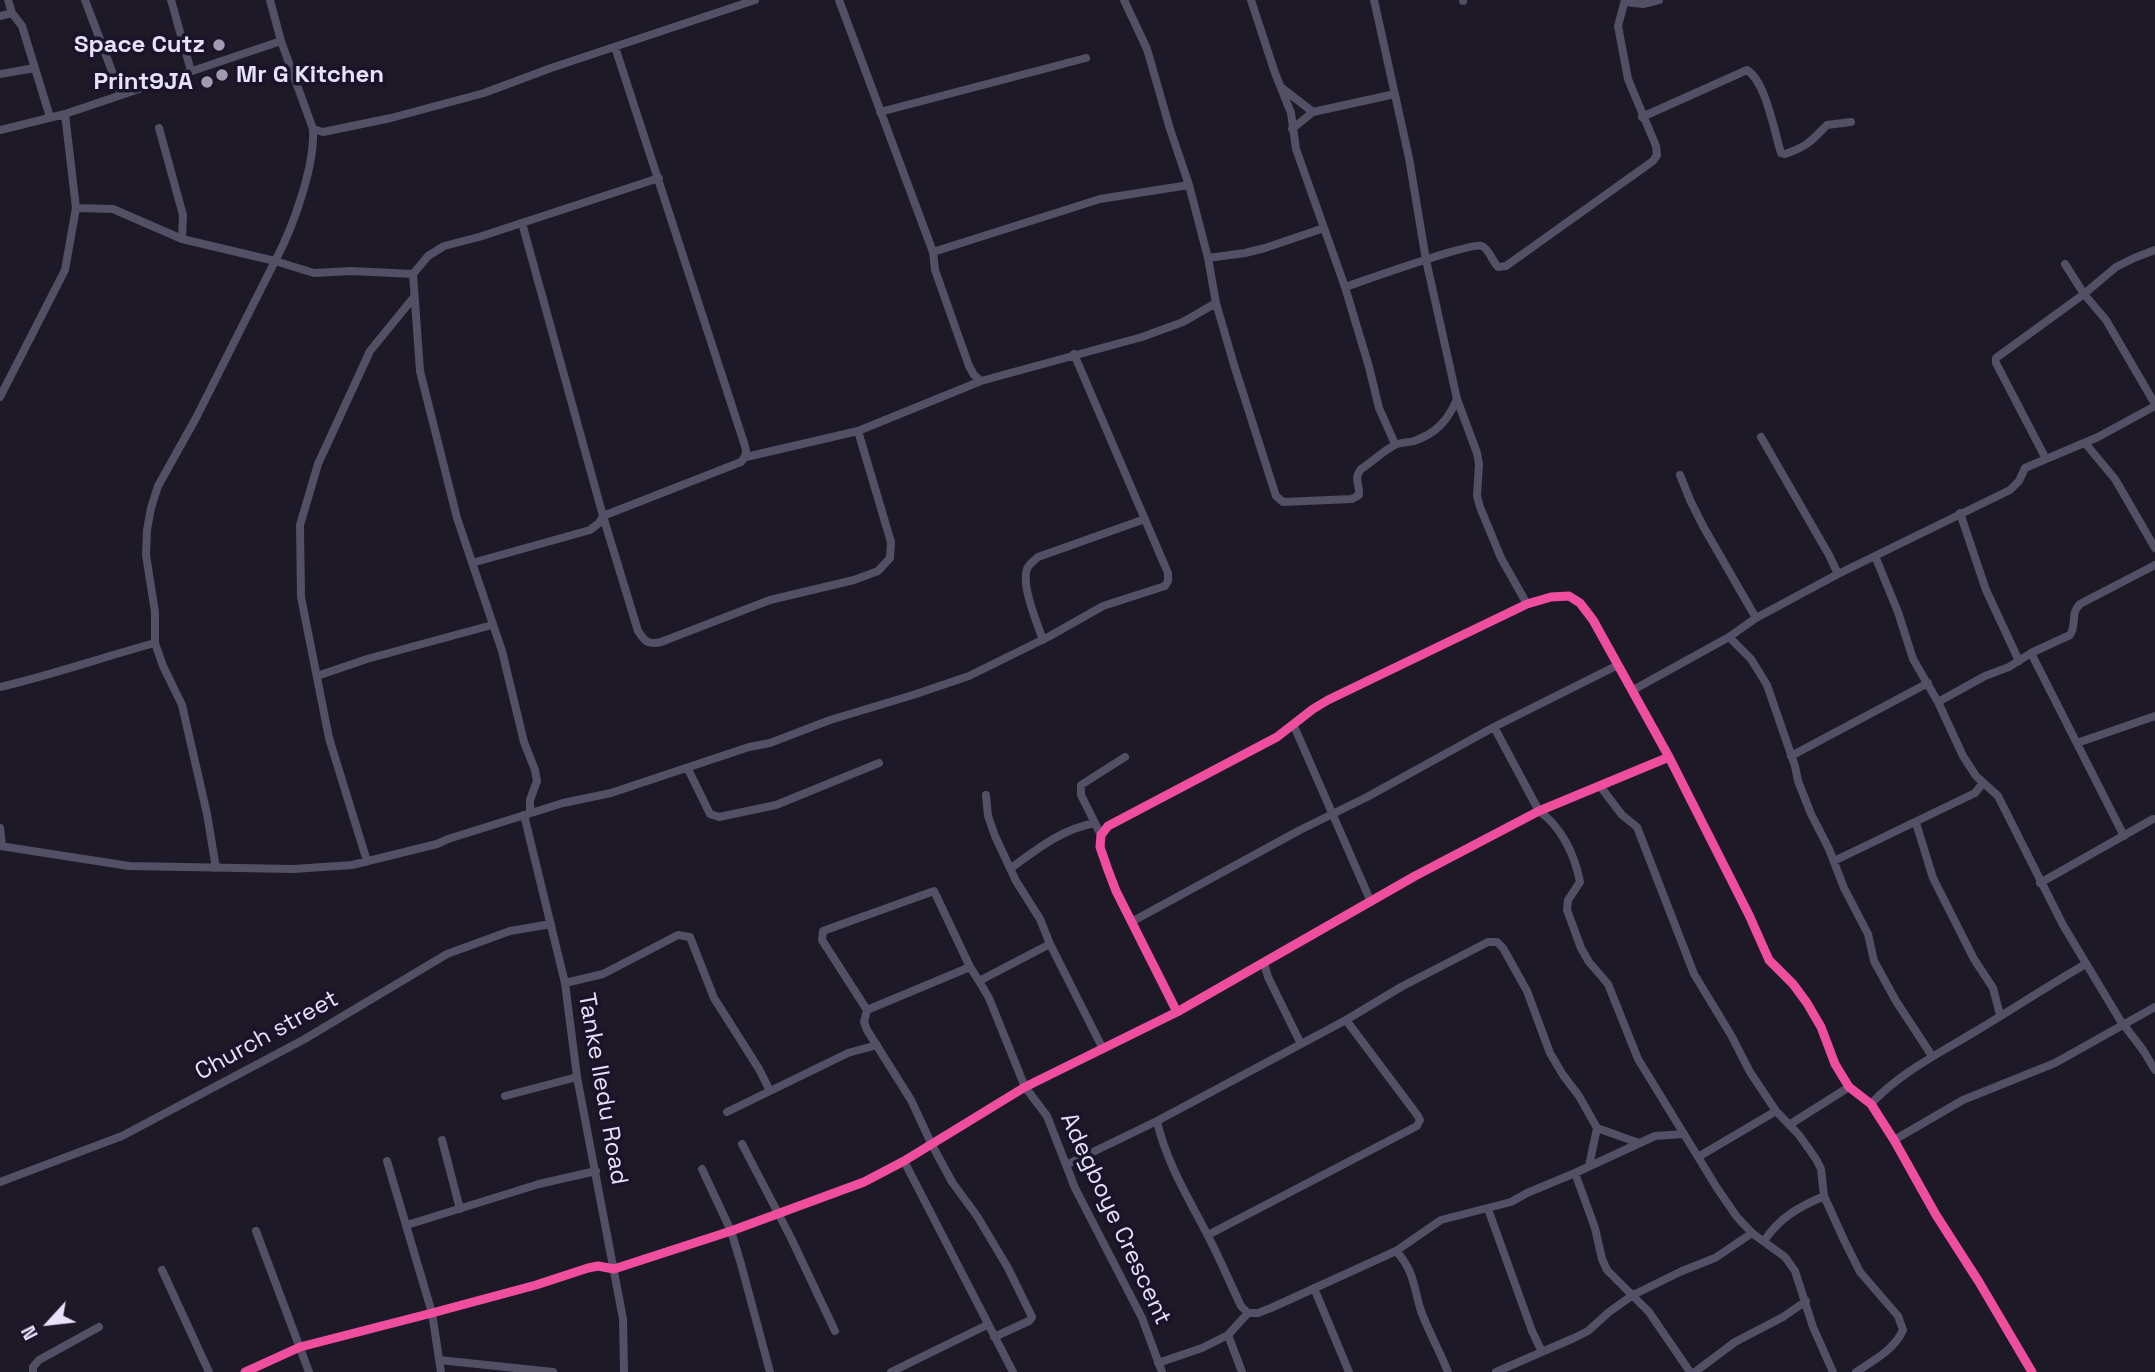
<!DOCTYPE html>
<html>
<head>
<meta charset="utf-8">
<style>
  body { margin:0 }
  #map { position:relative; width:2155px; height:1372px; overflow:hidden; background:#1d1926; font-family:"Space Grotesk",sans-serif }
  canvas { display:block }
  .north { position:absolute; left:14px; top:1288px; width:70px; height:70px; -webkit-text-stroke:5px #1a142b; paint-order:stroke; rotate:243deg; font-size:19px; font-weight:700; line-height:28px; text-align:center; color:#e7e1fc }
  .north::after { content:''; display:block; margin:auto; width:24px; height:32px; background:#e7e1fc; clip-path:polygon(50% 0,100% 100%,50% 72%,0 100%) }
</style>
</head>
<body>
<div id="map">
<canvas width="2155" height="1372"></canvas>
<div class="north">N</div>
</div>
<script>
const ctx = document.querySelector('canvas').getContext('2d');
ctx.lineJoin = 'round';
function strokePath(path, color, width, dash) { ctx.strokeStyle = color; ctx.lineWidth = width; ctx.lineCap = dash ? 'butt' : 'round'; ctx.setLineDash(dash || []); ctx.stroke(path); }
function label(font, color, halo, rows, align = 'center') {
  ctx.font = font + ' "Space Grotesk",sans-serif'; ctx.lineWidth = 7; ctx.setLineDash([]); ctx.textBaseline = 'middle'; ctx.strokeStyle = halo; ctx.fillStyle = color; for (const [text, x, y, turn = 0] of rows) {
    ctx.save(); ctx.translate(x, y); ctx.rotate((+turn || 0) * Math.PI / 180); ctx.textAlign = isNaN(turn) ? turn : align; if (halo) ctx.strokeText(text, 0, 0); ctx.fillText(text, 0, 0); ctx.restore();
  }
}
const minor = new Path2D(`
  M8,0l4,13 10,13 28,91
  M85,0l36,95
  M171,0l20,71
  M839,0l94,252 2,18 34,96 5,9 7,6 161,-44 41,-15 33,-19
  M1124,0l23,49 23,80 19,56 19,73 8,45 18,62 42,131 7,6 69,-3 7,-4c1,-11 -6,-16 2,-26 11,-7 21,-17 32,-23 6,-4 14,-3 21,-5 23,-8 34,-21 43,-42
  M1251,0l24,73 16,40 5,36 49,138 24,80 10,41 16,36
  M1374,0l35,158 17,102 23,103 8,36 20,54 2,11 -2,32 3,11 21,51 26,46
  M1463,0v1
  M1626,2l17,2 16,-4
  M0,16l12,-3
  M281,41l32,88 10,3 68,-14 93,-25 67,-25 204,-68
  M0,74l35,-6
  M1282,88l31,24
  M880,112l206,-54
  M1642,117l105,-47c19,12 27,61 34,83l4,1c23,-8 25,-12 42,-29l24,-3
  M159,128l24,87 -1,24
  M313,129c2,37 -20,99 -38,132l39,12 37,-2 62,3
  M1292,129l21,-17 82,-18
  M0,130l65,-16
  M76,208l37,1 69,30 93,22 -79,157 -38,68 -7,22 -4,22 -1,25 9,57v31l8,23 19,39 25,109 9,54
  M522,223l81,293 35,115c7,11 11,14 23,11l109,-42 84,-20 24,-9 12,-13 1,-16 -33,-111
  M933,252l167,-53 89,-14
  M1208,258l37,-5 20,-5 59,-20
  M2065,264l19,30 22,26 49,84
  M1345,287c18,-6 126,-45 137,-41 6,2 11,16 16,21l8,-1 147,-105 4,-6 -1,-9 -28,-67 -10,-53 7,-26
  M0,397l65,-127 11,-62 -11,-94 216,-73 -11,-41
  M1761,437l68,118 9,19
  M2085,443l30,36 40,69
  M746,457l112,-26 123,-50
  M2046,459l-50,-96v-5l88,-64 32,-27 18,-9 21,-8
  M1680,475l10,25 13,26 53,92
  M1960,513l26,77 33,71
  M1875,556l23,56 15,47 25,43 25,54 13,20 22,20 5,10 60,119 57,95 23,30 12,20
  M472,563l118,-33 9,-7 4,-7 138,-54c6,-7 6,-11 3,-19l-129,-396
  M1729,637l22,22 16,26 28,81 3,15 13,33 18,35 15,39 24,46 6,27 22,40 36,55
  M1043,640c-6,-17 -22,-55 -16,-71 2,-5 7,-8 11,-12l107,-38
  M2031,653l93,183
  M317,676l50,-17 125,-34
  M0,687c52,-12 103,-30 155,-44
  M1633,690l96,-53 27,-19 82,-44 172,-84 9,-9 6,-13 73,-31 57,-31
  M1938,702l47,-26 24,-9 22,-14 39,-18c7,-10 0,-22 10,-31l75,-39
  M1294,726l77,176
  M1494,727l45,84c23,16 36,45 41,71l-12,18 -1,10 14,38 8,14 19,22 30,75 79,129 20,29 15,16 33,24 10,14 18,56 20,45
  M2077,743l78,-27
  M1791,756l137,-73
  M688,769l22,45 9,3 57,-12 103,-42
  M1600,786l22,29 15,12 57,147 37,61 19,37 26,39 23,24 17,24 5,10 3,27 20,44 16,32 38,44 5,14c-9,20 -29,30 -47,42
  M986,795l2,21 7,20 21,45 24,38 10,25 -71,37 10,17 36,89 22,29 28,72 67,130 20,54
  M530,813v-13l7,-19 -2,-11 -11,-28 -22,-91 -45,-133 -37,-147 -7,-97 15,-18 16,-10 35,-9 180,-59
  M524,815l41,168 12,94 46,242 1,53
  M1916,823l17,55 41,81 19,29 7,27
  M0,828l2,18
  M1101,835l-20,-40v-10l44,-28
  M0,846l129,20 165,3 58,-4 85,-21 11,-5 115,-36 48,-10 138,-46 21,-4 60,-23 83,-25 56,-19 81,-40 53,-30 62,-20 3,-5v-8l-94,-219
  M367,861l-38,-123 -28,-141 -1,-72 18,-61 52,-113 44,-54
  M1834,861l141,-68 8,-10
  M1011,868c26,-19 51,-39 84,-45
  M2040,883l113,-64
  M1133,921l167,-91 67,-33 127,-70 124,-62
  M1050,944l53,105
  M1264,963l4,14 33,67
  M970,967l-103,43 -3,12 3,8 44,70 20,43 21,39 25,34 31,52 24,49 -3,4 -35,16
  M565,983l38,-9 75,-39 12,2 24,61 45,71 11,22
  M867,1010l-45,-70 1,-9 111,-40 36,76 9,14
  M1177,1012l-61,-121 -8,-21 -8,-23 1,-12 7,-9 169,-89 36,-28 15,-9 199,-96 24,-7 18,-1 11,7 13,17 76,137 80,158 20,45 24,24 14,19 14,24 14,37 14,23 22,17 23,36 42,75 43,67 53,90
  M505,1096l72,-19
  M1871,1104c28,-31 69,-51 105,-73 37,-22 73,-46 110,-67
  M727,1112l121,-59 29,-8
  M1789,1125l60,-38
  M442,1140l18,69
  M1894,1140l69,-40 92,-37 100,-56
  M1639,1143l-42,-15 -18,-32 -16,-21 -13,-22 -23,-62 -24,-43 -6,-6h-9l-87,45 -55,33 -189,101c9,41 32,78 51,115 12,23 22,47 33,70l7,7h10l13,-5 125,-57 45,-31 70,-18 16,-9 48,-20 80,-37 29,-2
  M742,1144l49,94 44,93
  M1698,1157l78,-46
  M387,1161l45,152 9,59
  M904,1161l109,211
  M1066,1165l91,-44
  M1589,1166l8,-38
  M702,1169l29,62 10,33 29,108
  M1575,1173l20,55 7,31 5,11 42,42 41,60
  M0,1182l122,-46 181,-96 144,-86 63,-23 41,-7
  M1488,1209l44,122 10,21
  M407,1225l132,-41 57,-13
  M256,1231l53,141
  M1208,1235l209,-109 3,-6 -2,-4 -72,-96
  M1764,1241c16,-24 35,-34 60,-45
  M1396,1251c19,21 17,35 25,60 8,21 19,41 27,61
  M162,1270l47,102
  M1314,1288l35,84
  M1228,1335l14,37
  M439,1360l114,12
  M1158,1363l44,-15 26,-13 20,-22
  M33,1372v-5l6,-7 60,-33
  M245,1372l55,-25 132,-34 104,-28 52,-17 10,-2 16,3 117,-38 133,-49 40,-21 121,-74 152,-75 238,-136 124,-65 130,-54
  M891,1372l96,-47
  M1496,1372l78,-34 14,-7 21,-19 24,-17 49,-24 33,-13 37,-25
  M1695,1372l40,-30 48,-25 23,-16`);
const cycleway = new Path2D(`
  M1177,1012l-61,-121 -8,-21 -8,-23 1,-12 7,-9 169,-89 36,-28 15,-9 199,-96 24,-7 18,-1 11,7 13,17 76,137 80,158 20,45 24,24 14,19 14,24 14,37 14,23 22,17 23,36 42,75 43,67 53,90
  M245,1372l55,-25 132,-34 104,-28 52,-17 10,-2 16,3 117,-38 133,-49 40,-21 121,-74 152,-75 238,-136 124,-65 130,-54`);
const markers = [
  [219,45,7,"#a09bb1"],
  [222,75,7,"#a09bb1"],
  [207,82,7,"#a09bb1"]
];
const poiNames = [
  ["Space Cutz",205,45],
  ["Mr G Kitchen",236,75,"left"],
  ["Print9JA",193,82]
];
const streetNames = [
  ["Church street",267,1036,-29],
  ["Tanke Iledu Road",602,1089,80],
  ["Adegboye Crescent",1115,1219,65]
];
strokePath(minor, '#534f65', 8);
strokePath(cycleway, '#ef4d9e', 9);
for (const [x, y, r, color] of markers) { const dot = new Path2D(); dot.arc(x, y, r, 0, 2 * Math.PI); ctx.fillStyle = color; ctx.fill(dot); strokePath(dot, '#1a142b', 2.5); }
label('bold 24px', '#e7e1fc', '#1a142b', poiNames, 'right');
label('24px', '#e7e1fc', '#1a142b', streetNames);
</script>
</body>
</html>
